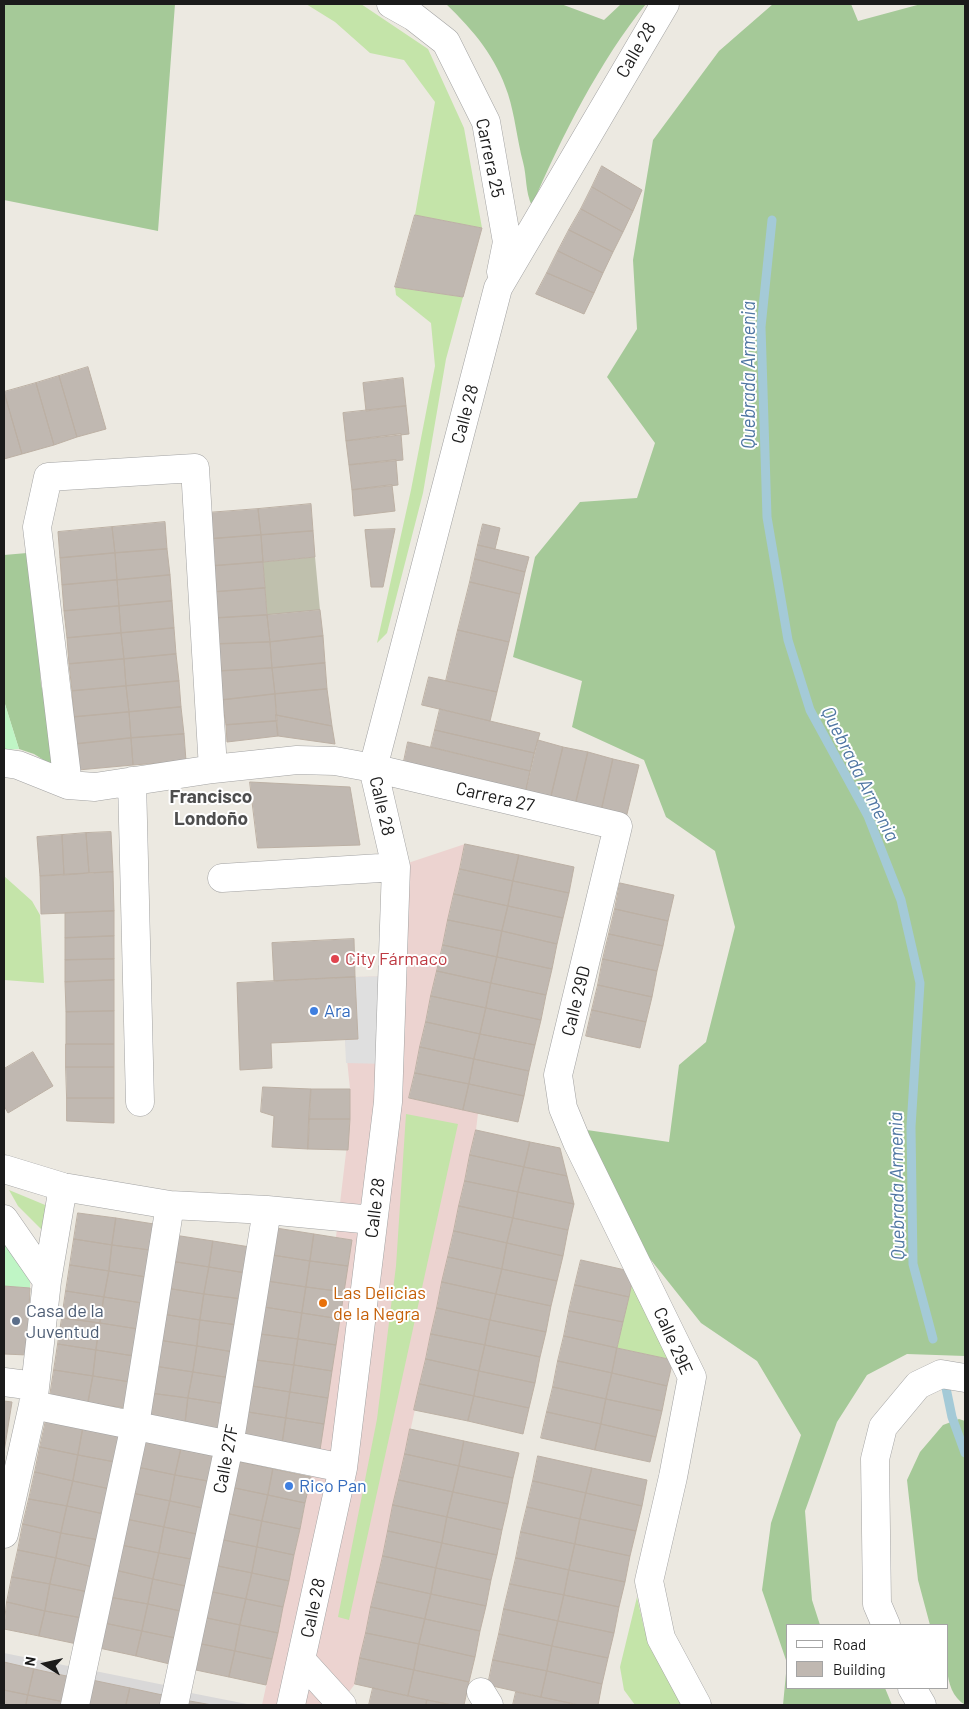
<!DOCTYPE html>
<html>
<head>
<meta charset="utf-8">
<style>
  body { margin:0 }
  #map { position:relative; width:969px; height:1709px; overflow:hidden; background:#ece9e1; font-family:Barlow,sans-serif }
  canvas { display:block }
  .frame { position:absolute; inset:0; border:5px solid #1b1b1b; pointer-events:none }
  .legend { position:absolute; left:786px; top:1624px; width:162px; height:65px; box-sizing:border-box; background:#fff; border:1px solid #a4a4a4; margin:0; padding:6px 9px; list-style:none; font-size:15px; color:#1b1b1b }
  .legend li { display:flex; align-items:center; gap:10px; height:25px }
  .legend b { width:25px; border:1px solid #a4a4a4 }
  .north { position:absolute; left:20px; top:1639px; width:50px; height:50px; -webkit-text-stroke:4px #fff; paint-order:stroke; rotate:280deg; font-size:14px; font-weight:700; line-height:20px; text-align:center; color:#1b1b1b }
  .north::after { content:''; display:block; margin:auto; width:18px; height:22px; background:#1b1b1b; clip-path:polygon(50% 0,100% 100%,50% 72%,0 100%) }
</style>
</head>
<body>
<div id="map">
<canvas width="969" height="1709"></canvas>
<div class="frame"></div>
<ul class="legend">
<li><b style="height:6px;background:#fff"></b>Road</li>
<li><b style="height:14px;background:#c0b8b1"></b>Building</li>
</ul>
<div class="north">N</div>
</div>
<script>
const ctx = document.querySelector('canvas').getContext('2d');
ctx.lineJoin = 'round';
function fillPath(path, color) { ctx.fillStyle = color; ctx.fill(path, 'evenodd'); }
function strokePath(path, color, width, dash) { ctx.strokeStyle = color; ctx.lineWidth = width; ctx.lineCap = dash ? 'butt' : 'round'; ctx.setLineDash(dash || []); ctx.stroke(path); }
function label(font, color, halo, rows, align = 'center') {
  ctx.font = font + ' Barlow,sans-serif'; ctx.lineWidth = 4; ctx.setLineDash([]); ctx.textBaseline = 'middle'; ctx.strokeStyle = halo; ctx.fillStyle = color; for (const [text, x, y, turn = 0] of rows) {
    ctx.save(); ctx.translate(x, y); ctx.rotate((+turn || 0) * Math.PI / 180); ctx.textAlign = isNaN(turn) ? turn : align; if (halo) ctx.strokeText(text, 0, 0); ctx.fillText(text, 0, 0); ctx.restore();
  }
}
const residential = new Path2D(`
  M4,1653l74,15 -8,37h-66z
  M90,1670l84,17 -4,18h-88z
  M181,1691l71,14h-74z`);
const commercial = new Path2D(`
  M465,844l-56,254 69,15 -2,17 -121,554 -16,21h-77l49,-228 40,-237 -15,-3 14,-118v-30l-5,-49 13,-1 -3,-62 36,-1 5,-109z`);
const construction = new Path2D(`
  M315,557l5,53 -53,5 -4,-53z`);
const grass = new Path2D(`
  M306,4h55l67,45 36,79 18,100 -67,-13 20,-113 -31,-42 -34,-7 -35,-31z
  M395,287l68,10 -17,62 -23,134 -36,140 -10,10 34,-153 24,-124 -4,-43 -35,-28z
  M4,876l28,25 8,14 4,68 -40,-3z
  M406,1114l52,10 -109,496 -11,-3 39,-198 19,-153z
  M9,1190l41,17 -6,25 -26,-26z
  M634,1272l39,88 -56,-12z
  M637,1597l7,31 41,77h-50l-11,-15 -4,-23z`);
const forest = new Path2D(`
  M4,4h171l-17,227 -154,-31z
  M446,4h115l43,16 17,-16h25c-45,55 -86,135 -114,202 -7,-15 -5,-29 -9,-44 -6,-23 -8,-46 -15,-68 -12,-37 -34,-63 -62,-90z
  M773,4h78l7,17 63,-17h44v1352l-58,-2 -40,21 -30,47 -32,89 7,89 8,25h-32v63h97l7,17h-109l4,-42 -25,-73 9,-67 30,-88 -44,-74 -56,-38 -58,-73 -56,-120 82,12 10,-77 27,-23 29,-115 -20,-76 -49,-34 -22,-57 -72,-33 10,-46 -69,-24 22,-100 45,-55 57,-4 18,-55 -48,-66 30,-48 -4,-69 20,-120 66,-89z
  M27,553l10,61 4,71 11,39 3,37 -5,3 -16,-10 -15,-5 -15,-48v-146z
  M959,1419l6,2v284c-25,-16 -17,-54 -17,-80h-18l-12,-45 -11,-100 13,-28 23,-27z`);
const park = new Path2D(`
  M4,701l15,48 -15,1z
  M4,1240l26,37v11l-26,-2z`);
const parking = new Path2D(`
  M391,976l-3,88 -42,-1 -1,-23 13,-1 -3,-62z`);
const stream = new Path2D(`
  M772,220l-11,107 6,190 21,123 22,70 58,106 33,84 19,83 -9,144 2,137 20,75
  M946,1388l6,29 13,36`);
const building = new Path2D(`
  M602,166l40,24 -9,21 -41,-24z
  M592,187l41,24 -10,21 -42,-23z
  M581,209l42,23 -10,20 -44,-22z
  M415,215l67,13 -19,69 -68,-10z
  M569,230l44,22 -10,21 -45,-22z
  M558,251l45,22 -9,20 -47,-20z
  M547,273l47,20 -10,21 -48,-20z
  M88,367l18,62 -29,8 -18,-61z
  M59,376l18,61 -23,8 -18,-62z
  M403,378l3,28 -40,5 -3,-28z
  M36,383l18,62 -32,9 -18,-62z
  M4,392l18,62 -18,5z
  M406,406l3,28 -63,7 -3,-28z
  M401,434l2,26 -54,5 -3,-24z
  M396,460l2,25 -46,5 -3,-25z
  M392,485l3,26 -41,5 -2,-26z
  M311,504l2,27 -52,4 -3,-26z
  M258,509l3,26 -52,4 -3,-26z
  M165,522l2,27 -52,4 -3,-26z
  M483,524l17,4 -5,21 -17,-4z
  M112,527l3,26 -55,5 -2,-26z
  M395,529l-12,58h-12l-6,-57z
  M313,531l2,26 -52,5 -2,-27z
  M261,535l2,27 -51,4 -3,-27z
  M478,545l51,12 -4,15 -50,-13z
  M167,549l3,26 -53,5 -2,-27z
  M115,553l2,27 -55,5 -2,-27z
  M475,559l50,13 -5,22 -50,-12z
  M263,562l2,26 -51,4 -2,-26z
  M170,575l2,26 -53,5 -2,-26z
  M117,580l2,26 -55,5 -2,-26z
  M470,582l50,12 -11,48 -51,-12z
  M265,588l2,27 -50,3 -3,-26z
  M172,601l2,27 -53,5 -2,-27z
  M119,606l2,27 -54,5 -3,-27z
  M320,610l3,26 -53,6 -3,-27z
  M267,615l3,27 -51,2 -2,-26z
  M174,628l2,26 -52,5 -3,-26z
  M458,630l51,12 -12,50 -51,-11z
  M121,633l3,26 -55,5 -2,-26z
  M323,636l2,27 -53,5 -2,-26z
  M270,642l2,26 -51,3 -2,-27z
  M176,654l3,27 -53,5 -2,-27z
  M124,659l2,27 -54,5 -3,-27z
  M325,663l2,26 -52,5 -3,-26z
  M272,668l3,26 -53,6 -1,-29z
  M429,677l68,15 -7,29 -68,-16z
  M179,681l2,26 -52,5 -3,-26z
  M126,686l3,26 -55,5 -2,-26z
  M327,689l5,37 -56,-11 -1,-21z
  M275,694l2,27 -51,4 -4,-25z
  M181,707l3,27 -53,4 -2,-26z
  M440,709l100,24 -6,20 -99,-23z
  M129,712l2,26 -55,6 -2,-27z
  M276,715l56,11 3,18 -57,-8z
  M277,721l1,15 -51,6 -1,-17z
  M435,730l99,23 -4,18 -99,-24z
  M184,734l2,27 -53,4 -2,-27z
  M131,738l2,27 -55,5 -2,-26z
  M538,740l25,7 -13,54 -25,-6z
  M408,742l122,29 -5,24 -122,-29z
  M563,747l25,5 -13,54 -25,-5z
  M588,752l25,7 -12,53 -26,-6z
  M613,759l26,6 -13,53 -25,-6z
  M250,782l100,5 10,58 -102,3z
  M111,832l2,40 -24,1 -3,-40z
  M86,833l3,40 -25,2 -2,-40z
  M62,835l2,40 -24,1 -3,-39z
  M465,844l54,11 -6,26 -53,-12z
  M519,855l55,12 -5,26 -56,-12z
  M460,869l53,12 -5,25 -54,-12z
  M113,872l1,39 -73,3 -1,-38z
  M513,881l56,12 -6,25 -55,-12z
  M620,883l54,12 -6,26 -53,-12z
  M454,894l54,12 -6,25 -54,-11z
  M508,906l55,12 -6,26 -55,-13z
  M615,909l53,12 -5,25 -54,-12z
  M114,911v25l-49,2v-25z
  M448,920l54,11 -5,26 -54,-12z
  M502,931l55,13 -5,25 -55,-12z
  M609,934l54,12 -6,25 -54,-12z
  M114,936v23l-49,1v-22z
  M354,939l1,38 -81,4 -2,-38z
  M443,945l54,12 -6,26 -54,-12z
  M497,957l55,12 -6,26 -55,-12z
  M114,959v21l-49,2v-22z
  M603,959l54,12 -5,26 -54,-12z
  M437,971l54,12 -5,25 -55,-12z
  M355,977l3,62 -87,4 1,25 -32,2 -3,-87z
  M114,980v31l-48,1 -1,-30z
  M491,983l55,12 -5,25 -55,-12z
  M598,985l54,12 -6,25 -54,-12z
  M431,996l55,12 -6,26 -54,-12z
  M486,1008l55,12 -6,25 -55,-11z
  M592,1010l54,12 -6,26 -54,-12z
  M114,1011v33h-48v-32z
  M426,1022l54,12 -6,25 -54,-12z
  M480,1034l55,11 -6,26 -55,-12z
  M66,1044h48v23h-48z
  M420,1047l54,12 -5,25 -54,-11z
  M33,1052l20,34 -45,27 -4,-7v-37z
  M474,1059l55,12 -5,25 -55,-12z
  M66,1067h48v31h-47z
  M415,1073l54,11 -6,26 -54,-12z
  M469,1084l55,12 -6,26 -55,-12z
  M263,1087l48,2 -3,60 -36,-2 2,-31 -13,-4z
  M311,1089h39v30h-41z
  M67,1098h47v25l-47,-2z
  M309,1119h41l-2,31 -40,-1z
  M476,1130l54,12 -6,25 -54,-12z
  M530,1142l30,6 7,28 -43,-9z
  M470,1155l54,12 -6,25 -53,-11z
  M524,1167l43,9 7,28 -56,-12z
  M465,1181l53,11 -5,26 -54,-12z
  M518,1192l56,12 -6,26 -55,-12z
  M459,1206l54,12 -6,25 -53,-12z
  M78,1213l38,5 -4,27 -38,-6z
  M116,1218l38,6 -4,26 -38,-5z
  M513,1218l55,12 -5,26 -56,-13z
  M276,1228l38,6 -4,27 -38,-6z
  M454,1231l53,12 -5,26 -54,-12z
  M314,1234l38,6 -4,26 -38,-5z
  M174,1235l39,6 -4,26 -39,-6z
  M74,1239l38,6 -3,26 -39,-6z
  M213,1241l37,6 -4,26 -37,-6z
  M507,1243l56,13 -6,25 -55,-12z
  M112,1245l38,5 -4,27 -37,-6z
  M272,1255l38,6 -4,26 -39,-6z
  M448,1257l54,12 -6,25 -54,-12z
  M581,1260l53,12 -5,25 -54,-12z
  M170,1261l39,6 -5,27 -38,-6z
  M310,1261l38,5 -4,26 -38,-5z
  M70,1265l39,6 -5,26 -38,-6z
  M209,1267l37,6 -4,26 -38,-5z
  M502,1269l55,12 -6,25 -55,-12z
  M109,1271l37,6 -4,26 -38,-6z
  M267,1281l39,6 -4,26 -38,-6z
  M442,1282l54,12 -6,26 -53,-12z
  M575,1285l54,12 -6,25 -54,-11z
  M4,1286l26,2 -3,67 -23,-1z
  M306,1287l38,5 -4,27 -38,-6z
  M166,1288l38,6 -4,26 -38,-6z
  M66,1291l38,6 -4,26 -38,-5z
  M204,1294l38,5 -4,26 -38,-5z
  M496,1294l55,12 -5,26 -56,-12z
  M104,1297l38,6 -4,26 -38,-6z
  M264,1307l38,6 -4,26 -38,-5z
  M437,1308l53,12 -5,25 -54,-11z
  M569,1311l54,11 -6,26 -53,-12z
  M302,1313l38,6 -4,26 -38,-6z
  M162,1314l38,6 -3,26 -39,-6z
  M62,1318l38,5 -4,27 -38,-6z
  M200,1320l38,5 -4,27 -37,-6z
  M490,1320l56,12 -6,25 -55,-12z
  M100,1323l38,6 -4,27 -38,-6z
  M260,1334l38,5 -4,26 -38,-5z
  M431,1334l54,11 -6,26 -53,-12z
  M564,1336l53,12 -5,25 -54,-12z
  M298,1339l38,6 -4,26 -38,-6z
  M158,1340l39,6 -4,26 -39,-6z
  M58,1344l38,6 -3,26 -39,-6z
  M485,1345l55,12 -5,26 -56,-12z
  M197,1346l37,6 -3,26 -38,-6z
  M617,1348l56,12 -6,26 -55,-13z
  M96,1350l38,6 -4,26 -37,-6z
  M426,1359l53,12 -5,25 -54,-12z
  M256,1360l38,5 -4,27 -38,-6z
  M558,1361l54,12 -6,26 -53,-12z
  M294,1365l38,6 -4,27 -38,-6z
  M154,1366l39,6 -5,26 -38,-5z
  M54,1370l39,6 -5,27 -38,-7z
  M479,1371l56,12 -6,25 -55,-12z
  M193,1372l38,6 -5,26 -38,-6z
  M612,1373l55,13 -5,25 -56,-12z
  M93,1376l37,6 -4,26 -38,-5z
  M420,1384l54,12 -6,25 -54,-11z
  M252,1386l38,6 -4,26 -38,-6z
  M553,1387l53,12 -5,25 -54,-12z
  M290,1392l38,6 -4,26 -38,-6z
  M150,1393l38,5 -3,27 -39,-6z
  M474,1396l55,12 -6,26 -55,-13z
  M188,1398l38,6 -4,27 -37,-6z
  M606,1399l56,12 -6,26 -55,-13z
  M4,1401l8,1 -8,50z
  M248,1412l38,6 -4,27 -38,-7z
  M547,1412l54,12 -6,26 -54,-12z
  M286,1418l38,6 -4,26 -38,-5z
  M46,1420l37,8 -5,27 -38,-8z
  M601,1424l55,13 -6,25 -55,-12z
  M83,1428l38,9 -6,25 -37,-7z
  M410,1429l54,12 -5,25 -54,-12z
  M143,1440l38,9 -6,26 -38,-8z
  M464,1441l55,12 -6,25 -54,-12z
  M40,1447l38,8 -5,26 -38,-9z
  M181,1449l37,8 -5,25 -38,-7z
  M405,1454l54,12 -6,26 -54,-12z
  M78,1455l37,7 -5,27 -37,-8z
  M538,1456l54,12 -6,25 -53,-12z
  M236,1461l37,8 -5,26 -38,-8z
  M459,1466l54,12 -5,26 -55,-12z
  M137,1467l38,8 -5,26 -38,-8z
  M592,1468l55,12 -5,26 -56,-13z
  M273,1469l38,8 -6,26 -37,-8z
  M35,1472l38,9 -6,25 -38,-7z
  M175,1475l38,7 -6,27 -37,-8z
  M399,1480l54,12 -6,25 -54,-12z
  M73,1481l37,8 -6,25 -37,-8z
  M533,1481l53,12 -6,26 -53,-12z
  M230,1487l38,8 -6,26 -37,-8z
  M453,1492l55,12 -6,26 -55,-13z
  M132,1493l38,8 -6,26 -38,-8z
  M586,1493l56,13 -6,25 -56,-12z
  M268,1495l37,8 -5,26 -38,-8z
  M29,1499l38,7 -6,27 -38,-9z
  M170,1501l37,8 -6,26 -37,-8z
  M393,1505l54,12 -5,26 -54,-12z
  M67,1506l37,8 -5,26 -38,-7z
  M527,1507l53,12 -5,25 -54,-12z
  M225,1513l37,8 -5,26 -38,-8z
  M447,1517l55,13 -5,25 -55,-12z
  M126,1519l38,8 -5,26 -38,-8z
  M580,1519l56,12 -6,25 -55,-12z
  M262,1521l38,8 -6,26 -37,-8z
  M23,1524l38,9 -5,25 -38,-8z
  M164,1527l37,8 -5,25 -37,-7z
  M388,1531l54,12 -6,25 -53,-12z
  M521,1532l54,12 -6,26 -53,-12z
  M61,1533l38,7 -6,27 -37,-9z
  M219,1539l38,8 -5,26 -39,-8z
  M442,1543l55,12 -6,25 -55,-12z
  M575,1544l55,12 -5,26 -56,-12z
  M121,1545l38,8 -6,26 -38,-9z
  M257,1547l37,8 -5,26 -37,-8z
  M18,1550l38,8 -6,26 -38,-7z
  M159,1553l37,7 -6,27 -37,-8z
  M383,1556l53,12 -5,26 -54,-12z
  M56,1558l37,9 -5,25 -38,-8z
  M516,1558l53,12 -5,25 -54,-11z
  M213,1565l39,8 -6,26 -38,-8z
  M436,1568l55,12 -5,26 -55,-12z
  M115,1570l38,9 -5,25 -39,-7z
  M569,1570l56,12 -6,25 -55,-12z
  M252,1573l37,8 -6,26 -37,-8z
  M12,1577l38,7 -5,27 -38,-9z
  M153,1579l37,8 -5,25 -37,-8z
  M377,1582l54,12 -6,25 -54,-12z
  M50,1584l38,8 -6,26 -37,-7z
  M510,1584l54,11 -6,26 -54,-12z
  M208,1591l38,8 -6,26 -38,-8z
  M431,1594l55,12 -6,25 -55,-12z
  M564,1595l55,12 -5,26 -56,-12z
  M109,1597l39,7 -6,27 -38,-8z
  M246,1599l37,8 -5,26 -38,-8z
  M7,1602l38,9 -6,25 -35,-7z
  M148,1604l37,8 -5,27 -38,-8z
  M371,1607l54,12 -6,25 -53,-11z
  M504,1609l54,12 -6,25 -53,-12z
  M45,1611l37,7 -5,26 -38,-8z
  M202,1617l38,8 -5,26 -38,-8z
  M425,1619l55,12 -5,26 -56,-13z
  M558,1621l56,12 -6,25 -56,-12z
  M104,1623l38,8 -6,25 -37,-8z
  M240,1625l38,8 -6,26 -37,-8z
  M142,1631l38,8 -6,26 -38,-9z
  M366,1633l53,11 -5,26 -54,-12z
  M499,1634l53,12 -5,25 -54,-11z
  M197,1643l38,8 -6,26 -38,-8z
  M419,1644l56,13 -6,25 -55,-12z
  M552,1646l56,12 -6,26 -55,-13z
  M235,1651l37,8 -6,26 -37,-8z
  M360,1658l54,12 -6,26 -53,-12z
  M493,1660l54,11 -6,26 -53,-12z
  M4,1662l30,7 -6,26 -24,-5z
  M34,1669l37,8 -6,25 -37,-7z
  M414,1670l55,12 -5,23h-12l-44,-9z
  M547,1671l55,13 -4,21h-19l-38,-8z
  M92,1680l38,8 -4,17h-40z
  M130,1688l37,8 -2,9h-39z
  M373,1688l54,12 -1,5h-57z
  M4,1690l24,5 -2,10h-22z
  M516,1692l54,11v2h-57z
  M28,1695l37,7v3h-39z
  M184,1700l28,5h-29z
  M427,1700l25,5h-26z`);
const minor = new Path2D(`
  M391,4l23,13 32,25 40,80 21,120 -6,30
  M4,763l14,2 50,20 27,2 118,-18 84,-9 38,1 38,7 245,58 -60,249 5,33 14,34 115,235 -19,100 -24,104 12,57 36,67
  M132,781l8,321
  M68,785l-31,-258 11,-50 147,-9 18,301
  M222,878l174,-11
  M4,1169l59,18 107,18 97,5 106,10
  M4,1219l43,62
  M4,1382l31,4
  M33,1405l310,63
  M4,1534l29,-129 14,-124 16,-94
  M886,1625l-9,-21 -2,-145 8,-32 35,-42 23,-11 24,4
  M302,1661l40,44
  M912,1688l10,17
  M481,1692l8,13
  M75,1705l60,-280 35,-220
  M174,1705l55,-259 38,-236
  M291,1705l52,-237 45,-366 8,-235 -23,-99 125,-480 167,-284`);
const markers = [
  [335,959,5,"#e0444e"],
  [314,1011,5,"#3f7fe0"],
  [323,1303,5,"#e8710a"],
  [16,1321,5,"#5c6f8a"],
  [289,1486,5,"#3f7fe0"]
];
const streetNames = [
  ["Calle 28",636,50,-60],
  ["Carrera 25",490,158,78],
  ["Calle 28",465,414,-75],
  ["Carrera 27",495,797,13],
  ["Calle 28",382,806,77],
  ["Calle 29D",576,1001,-76],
  ["Calle 28",375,1208,-83],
  ["Calle 29E",673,1341,66],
  ["Calle 27F",226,1459,-79],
  ["Calle 28",313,1608,-78]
];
const healthNames = [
  ["City Fármaco",345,959]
];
const shopNames = [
  ["Ara",324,1011],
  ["Rico Pan",299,1486]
];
const foodNames = [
  ["Las Delicias",333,1293],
  ["de la Negra",333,1314]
];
const serviceNames = [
  ["Casa de la",26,1311],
  ["Juventud",26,1332]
];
const waterNames = [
  ["Quebrada Armenia",749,375,-90],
  ["Quebrada Armenia",860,774,63],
  ["Quebrada Armenia",897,1186,-91]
];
const neighbourhoodNames = [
  ["Francisco",211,797],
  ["Londoño",211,819]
];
fillPath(residential, '#d9d8d8');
fillPath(commercial, '#ecd3d0');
fillPath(construction, '#bfc0ad');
fillPath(grass, '#c4e4a9');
fillPath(forest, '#a5c998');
fillPath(park, '#bff5c5');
fillPath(parking, '#dfdfdf');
strokePath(stream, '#a4cad7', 9);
fillPath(building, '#c0b8b1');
strokePath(building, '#bcb0a4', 1);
strokePath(minor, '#a2a2a2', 29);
strokePath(minor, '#fff', 28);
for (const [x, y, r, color] of markers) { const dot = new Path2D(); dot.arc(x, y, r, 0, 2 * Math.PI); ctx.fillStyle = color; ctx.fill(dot); strokePath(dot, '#fff', 2); }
label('18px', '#1b1b1b', '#fff', streetNames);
label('18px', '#be3a42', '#fff', healthNames, 'left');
label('18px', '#366cbe', '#fff', shopNames, 'left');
label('18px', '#c56008', '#fff', foodNames, 'left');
label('18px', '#4e5e75', '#fff', serviceNames, 'left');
label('italic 19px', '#4f76a3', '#fff', waterNames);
label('bold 19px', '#4e4e4e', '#fff', neighbourhoodNames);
</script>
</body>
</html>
